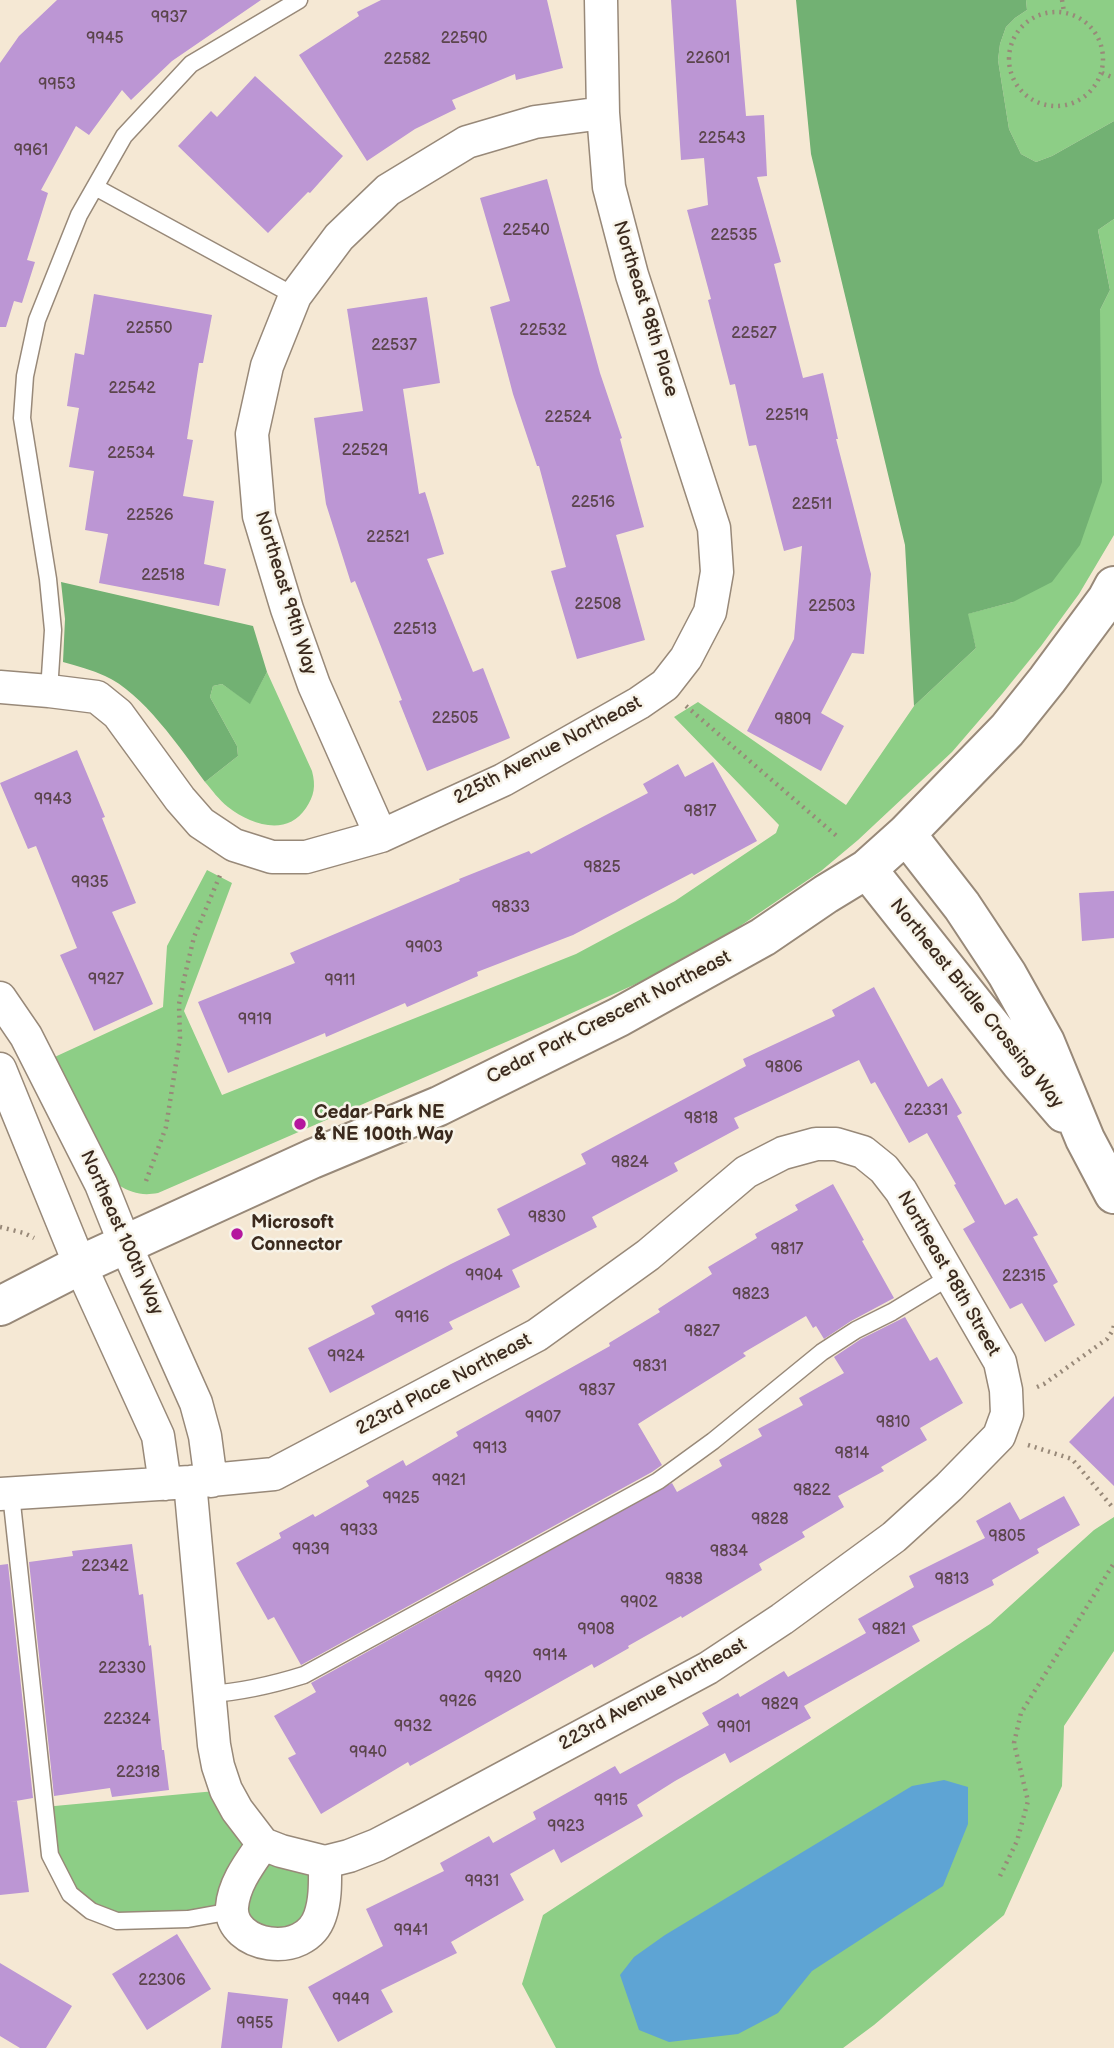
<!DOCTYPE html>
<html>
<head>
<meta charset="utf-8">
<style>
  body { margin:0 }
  canvas { display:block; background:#f5e8d4 }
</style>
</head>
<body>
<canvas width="1114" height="2048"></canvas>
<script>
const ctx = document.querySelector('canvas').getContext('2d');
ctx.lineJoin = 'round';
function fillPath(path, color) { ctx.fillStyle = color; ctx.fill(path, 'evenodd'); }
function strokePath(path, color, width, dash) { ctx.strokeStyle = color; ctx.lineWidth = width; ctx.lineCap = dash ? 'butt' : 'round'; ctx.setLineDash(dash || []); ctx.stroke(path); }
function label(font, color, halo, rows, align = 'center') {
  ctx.font = font + ' "Balsamiq Sans",sans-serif'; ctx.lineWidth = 5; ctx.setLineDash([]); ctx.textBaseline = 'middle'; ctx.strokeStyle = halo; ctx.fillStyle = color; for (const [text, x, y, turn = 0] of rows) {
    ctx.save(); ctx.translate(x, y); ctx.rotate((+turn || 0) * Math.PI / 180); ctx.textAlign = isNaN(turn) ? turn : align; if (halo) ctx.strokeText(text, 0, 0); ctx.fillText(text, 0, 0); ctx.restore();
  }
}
const green = new Path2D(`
  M1026,0h88v121l-62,35 -16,6 -15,-8 -12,-25 -11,-69 2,-16 6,-17 9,-9 12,-8z
  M1114,219v316l-35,59 -38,52 -39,48 -50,58 -94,88 -37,31 -97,66 -75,41 -97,44 -394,171c-16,3 -26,0 -40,-8l-72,-124 117,-54 4,-61 40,-76 25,13 -48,128 38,84 354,-141 99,-53 101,-68 3,-8 -105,-108 24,-15 148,103 68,-99 62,-58 -9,-34 46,-12 87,-216v-76l10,-20 -12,-60z
  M267,672l45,99c4,15 2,25 -6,37 -19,29 -55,17 -78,-1 -9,-7 -16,-17 -23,-25l33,-26 -1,-10 -27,-49 3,-11 9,-2 28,19z
  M1114,1517v134l-50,75 -2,60 -58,129 -130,110 -31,23h-287l-34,-64 21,-69 447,-291 104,-94z
  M226,1790l11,20 88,52 -31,80 -63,-31 -78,10 -62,-10 -32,-35 -15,-69z`);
const forest = new Path2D(`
  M796,0h230l1,10 -12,8 -9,9 -6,17 -2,16 11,69 12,25 15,8 16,-6 62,-35v98l-16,11 12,60 -10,20 2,172 -22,63 -28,37 -39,20 -45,12 8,34 -62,58 -9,-161 -94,-391z
  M61,582l192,44 14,46 -17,32 -28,-20 -9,2 -3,11 27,49 1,10 -33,26c-24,-33 -63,-90 -100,-106 -13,-6 -28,-10 -42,-14l2,-43z`);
const water = new Path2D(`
  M944,1780l24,7v37l-25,62 -131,85 -34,42 -40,21 -69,8 -30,-12 -19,-55 14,-18 31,-22 247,-149z`);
const building = new Path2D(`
  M57,0h204l-89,61 -41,39 -9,-10 -33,45 -13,-9 -35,64 7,3 -21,67 8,2 -13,41 -8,-2 -8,26h-6v-264l19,-27z
  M381,0h166l16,68 -47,12 -1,-6 -63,26 4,9 -41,20 -48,32 -68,-106 60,-39 -2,-4z
  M671,0h65l10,116 18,-1 3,61 -10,1 24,85 -7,2 29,114 20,-5 15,66h-2l35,135 -7,80 -12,-1 -31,60 23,13 -23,45 -74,-40 47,-92 8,-93 -18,5 -28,-106 -7,1 -14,-62 -5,1 -22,-85 3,-1 -24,-89 21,-5 -4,-47 -23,2z
  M255,76l88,80 -33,37 -2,-1 -40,41 -90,-87 33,-35 6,6z
  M547,179l53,194 22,65 -2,1 24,88 -28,8 29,105 -68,19 -26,-88 15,-4 -27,-101h-2l-24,-72 -23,-87 20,-6 -30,-103z
  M94,294l118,21 -9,48h-4l-12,76 6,1 -10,56 31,5 -10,63 22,5 -7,37 -120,-23 9,-49 -23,-4 9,-59 -25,-4 10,-59 -12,-2 8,-53 9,2z
  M427,297l13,86 -37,6 16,105 6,-2 19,62 -17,5 46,113 10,-4 27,70 -83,33 -28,-70 3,-1 -47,-119 -4,2 -25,-79 -12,-86 49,-7 -16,-102z
  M77,750l28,67 -3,1 34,85 -24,9 41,92 -59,27 -34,-76 17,-7 -41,-102 -8,3 -28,-66z
  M713,762l44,79 -63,34 -2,-2 -119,62 -96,37 1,4 -71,31 -2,-4 -79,34 -1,-4 -97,40 -30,-71 97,-39 -5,-10 170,-72 -1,-2 70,-28 2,3 117,-61 -5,-9 35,-20 7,13z
  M1114,891v47l-32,3 -3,-48z
  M874,987l54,100 14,-9 20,35 -5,3 48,89 12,-7 21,37 -5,2 25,45 -5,3 22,40 -30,17 -23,-39 -12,6 -47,-80 12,-7 -21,-37 2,-1 -29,-51 -18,10 -34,-61 -4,2 -12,-24 -125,58 5,10 -65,35 4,8 -86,46 5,10 -85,43 8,17 -71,35 4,7 -123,64 -22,-45 67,-34 -4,-8 80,-42 59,-29 -13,-26 89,-45 -5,-10 165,-88 -3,-7 92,-43 -3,-6z
  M833,1184l31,56 -2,1 32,57 -43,23 -27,18 -8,-13 -3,2 -7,-12 -63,37 3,3 -108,68 24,41 -10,7 -351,193 -27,-48 -6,3 -32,-57 45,-25 -2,-5 34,-19 2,3 54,-31 -3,-5 37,-21 3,6 52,-30 -2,-4 154,-86 -1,-3 51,-31 -2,-3 54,-35 -4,-7 49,-29 -2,-4 43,-24 -3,-5z
  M905,1317l25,44 7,-4 26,46 -43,25 7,12 -46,27 3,4 -46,25 6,11 -42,25 3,5 -46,27 3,6 -80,48 -1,-2 -53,30 1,2 -35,20 -2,-4 -182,102 -2,-4 -87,52 -33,-56 8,-4 -22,-38 42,-24 -5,-9 361,-200 5,9 45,-26 -3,-6 43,-24 -4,-7 45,-24 -4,-7 45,-25 -10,-16 27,-18z
  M1114,1396v90l-45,-44z
  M1064,1496l16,29 -43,24 2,4 -47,27 2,5 -82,41 8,15 -116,65 7,12 -81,45 -5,-10 -50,28 -38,24 6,11 -82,47 -7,-14 -44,25 14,26 -73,42 6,11 -76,37 12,22 -55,30 -30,-55 75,-41 -17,-37 78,-38 -4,-8 49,-27 4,7 43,-24 -3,-7 82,-46 5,8 89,-49 -7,-12 36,-20 2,4 44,-26 4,6 78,-44 -8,-14 56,-32 -5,-11 76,-38 -9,-17 34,-19 10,18z
  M132,1544l7,51 4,-1 6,52 2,-1 11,105h2l5,40 -57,7 -2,-9 -56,8 -25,-234 44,-6 -1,-5z
  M8,1564l25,234 -23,4 7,-1 12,91 -29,3v-330z
  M177,1934l34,55 -64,41 -35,-56z
  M0,1963l72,43 -26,42h-26l-20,-12z
  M228,1992l60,7 -6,49h-61z`);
const path = new Path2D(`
  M1062,0l2,12
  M1009 59a47 47 0 1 1 94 0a47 47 0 1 1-94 0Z
  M1102,73l12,5
  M686,706l153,132
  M146,1181l20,-54 14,-89 -1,-34 6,-29 9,-38 27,-64
  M0,1227l24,6 10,5
  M1037,1387l7,-3 63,-45 6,-9 1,-5
  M1028,1445l44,14 42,50
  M1000,1876l17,-35 11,-40 -14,-58 7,-30 93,-150`);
const lane = new Path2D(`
  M95,187l200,109
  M49,691l4,-61 -5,-51 -26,-161 3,-42 12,-56 42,-105 45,-79 67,-72 108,-64
  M11,1494l39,361 20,39 21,17 26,10 71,-2 44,-8
  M209,1694c33,-2 63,-9 95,-19l354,-194 55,-40 109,-89 34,-22 36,-18 59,-36`);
const street = new Path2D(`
  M0,687l49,4 48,6 21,17 62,85 21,24 33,22 38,12h34l75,-21 122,-56 136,-77 26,-18 21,-27 24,-46 7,-40 -3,-44 -82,-253 -23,-88 -6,-74 -2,-113
  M381,836l-67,-151 -27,-76 -28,-93 -7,-82 15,-68 28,-70 44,-59 49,-47 79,-48 68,-20 68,-9
  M0,998l26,38 75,148 24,60 71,159 9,33 6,45
  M0,1069l80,196 78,171 7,48
  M0,1494l190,-12 84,-8 263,-139 111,-80 98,-83 37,-19 33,-9h20l27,8 21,17 17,22 99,171 6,28 1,24 -8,22 -50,51 -55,50 -112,82 -74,49 -287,154 -44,23 -28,11 -24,6 -44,-11 -18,-7 -26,-34 -11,-20 -8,-24 -4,-21 -24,-263
  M263,1844c-13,19 -29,39 -31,63 -3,40 73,54 88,9 6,-17 5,-36 5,-54`);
const secondary = new Path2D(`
  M906,834l56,72 45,68 38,68 40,97 29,55
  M867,869l153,193 44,51
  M0,1306l80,-41 232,-106 127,-53 180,-89 144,-80 63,-43 41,-25 39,-35 101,-104 40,-50 60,-81 7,-13`);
const markers = [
  [300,1124,7,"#b5179e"],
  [237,1234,7,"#b5179e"]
];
const numberNames = [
  ["9937",169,18],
  ["9945",105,39],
  ["22590",464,39],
  ["22601",708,59],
  ["22582",407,60],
  ["9953",57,85],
  ["22543",722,139],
  ["9961",31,151],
  ["22540",526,231],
  ["22535",734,236],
  ["22550",149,329],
  ["22532",543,331],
  ["22527",754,334],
  ["22537",394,346],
  ["22542",132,389],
  ["22519",787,416],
  ["22524",568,418],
  ["22529",365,451],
  ["22534",131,454],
  ["22516",593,503],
  ["22511",812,505],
  ["22526",150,516],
  ["22521",388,538],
  ["22518",163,576],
  ["22508",598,605],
  ["22503",832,607],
  ["22513",415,630],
  ["22505",455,719],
  ["9809",793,720],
  ["9943",53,800],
  ["9817",700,812],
  ["9825",602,868],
  ["9935",90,883],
  ["9833",511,908],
  ["9903",424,948],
  ["9927",106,980],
  ["9911",340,981],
  ["9919",255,1020],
  ["9806",784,1068],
  ["22331",926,1111],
  ["9818",701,1119],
  ["9824",630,1163],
  ["9830",547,1218],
  ["9817",787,1250],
  ["9904",484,1276],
  ["22315",1024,1277],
  ["9823",751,1295],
  ["9916",412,1318],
  ["9827",702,1332],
  ["9924",346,1357],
  ["9831",650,1367],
  ["9837",597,1391],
  ["9907",543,1418],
  ["9810",893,1423],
  ["9913",490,1449],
  ["9814",852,1454],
  ["9921",449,1481],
  ["9822",812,1491],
  ["9925",401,1499],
  ["9828",770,1520],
  ["9933",359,1531],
  ["9805",1007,1537],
  ["9939",311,1550],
  ["9834",729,1552],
  ["22342",105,1567],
  ["9838",684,1580],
  ["9813",952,1580],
  ["9902",639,1603],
  ["9908",596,1630],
  ["9821",889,1630],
  ["9914",550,1656],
  ["22330",122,1669],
  ["9920",503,1678],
  ["9926",458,1702],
  ["9829",780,1705],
  ["22324",127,1720],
  ["9932",413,1727],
  ["9901",734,1728],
  ["9940",368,1753],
  ["22318",138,1773],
  ["9915",611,1801],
  ["9923",566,1827],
  ["9931",482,1882],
  ["9941",411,1931],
  ["22306",162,1981],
  ["9949",351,2000],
  ["9955",255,2024]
];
const streetNames = [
  ["Northeast 98th Place",645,309,73],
  ["Northeast 99th Way",285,593,73],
  ["225th Avenue Northeast",548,751,-28],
  ["Northeast Bridle Crossing Way",976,1004,51],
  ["Cedar Park Crescent Northeast",609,1018,-27],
  ["Northeast 100th Way",121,1233,66],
  ["Northeast 98th Street",948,1274,60],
  ["223rd Place Northeast",444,1385,-28],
  ["223rd Avenue Northeast",653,1695,-29]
];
const poiNames = [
  ["Cedar Park NE",314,1113],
  ["& NE 100th Way",314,1135],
  ["Microsoft",251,1223],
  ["Connector",251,1245]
];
fillPath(green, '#8dce86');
fillPath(forest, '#72b173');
fillPath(water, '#5ea4d4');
fillPath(building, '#bc96d4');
strokePath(lane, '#988979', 19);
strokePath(street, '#988979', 35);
strokePath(secondary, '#988979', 42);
strokePath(path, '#988979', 4.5, [2, 5]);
strokePath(lane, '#fff', 16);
strokePath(street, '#fff', 32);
strokePath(secondary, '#fff', 38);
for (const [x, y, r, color] of markers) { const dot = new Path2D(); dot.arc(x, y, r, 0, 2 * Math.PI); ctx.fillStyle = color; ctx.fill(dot); strokePath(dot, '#f7f3e8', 2.5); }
label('16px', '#5b454c', null, numberNames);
label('19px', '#3b2a1e', '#f7f3e8', streetNames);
label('bold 19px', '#3b2a1e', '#f7f3e8', poiNames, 'left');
</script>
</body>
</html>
